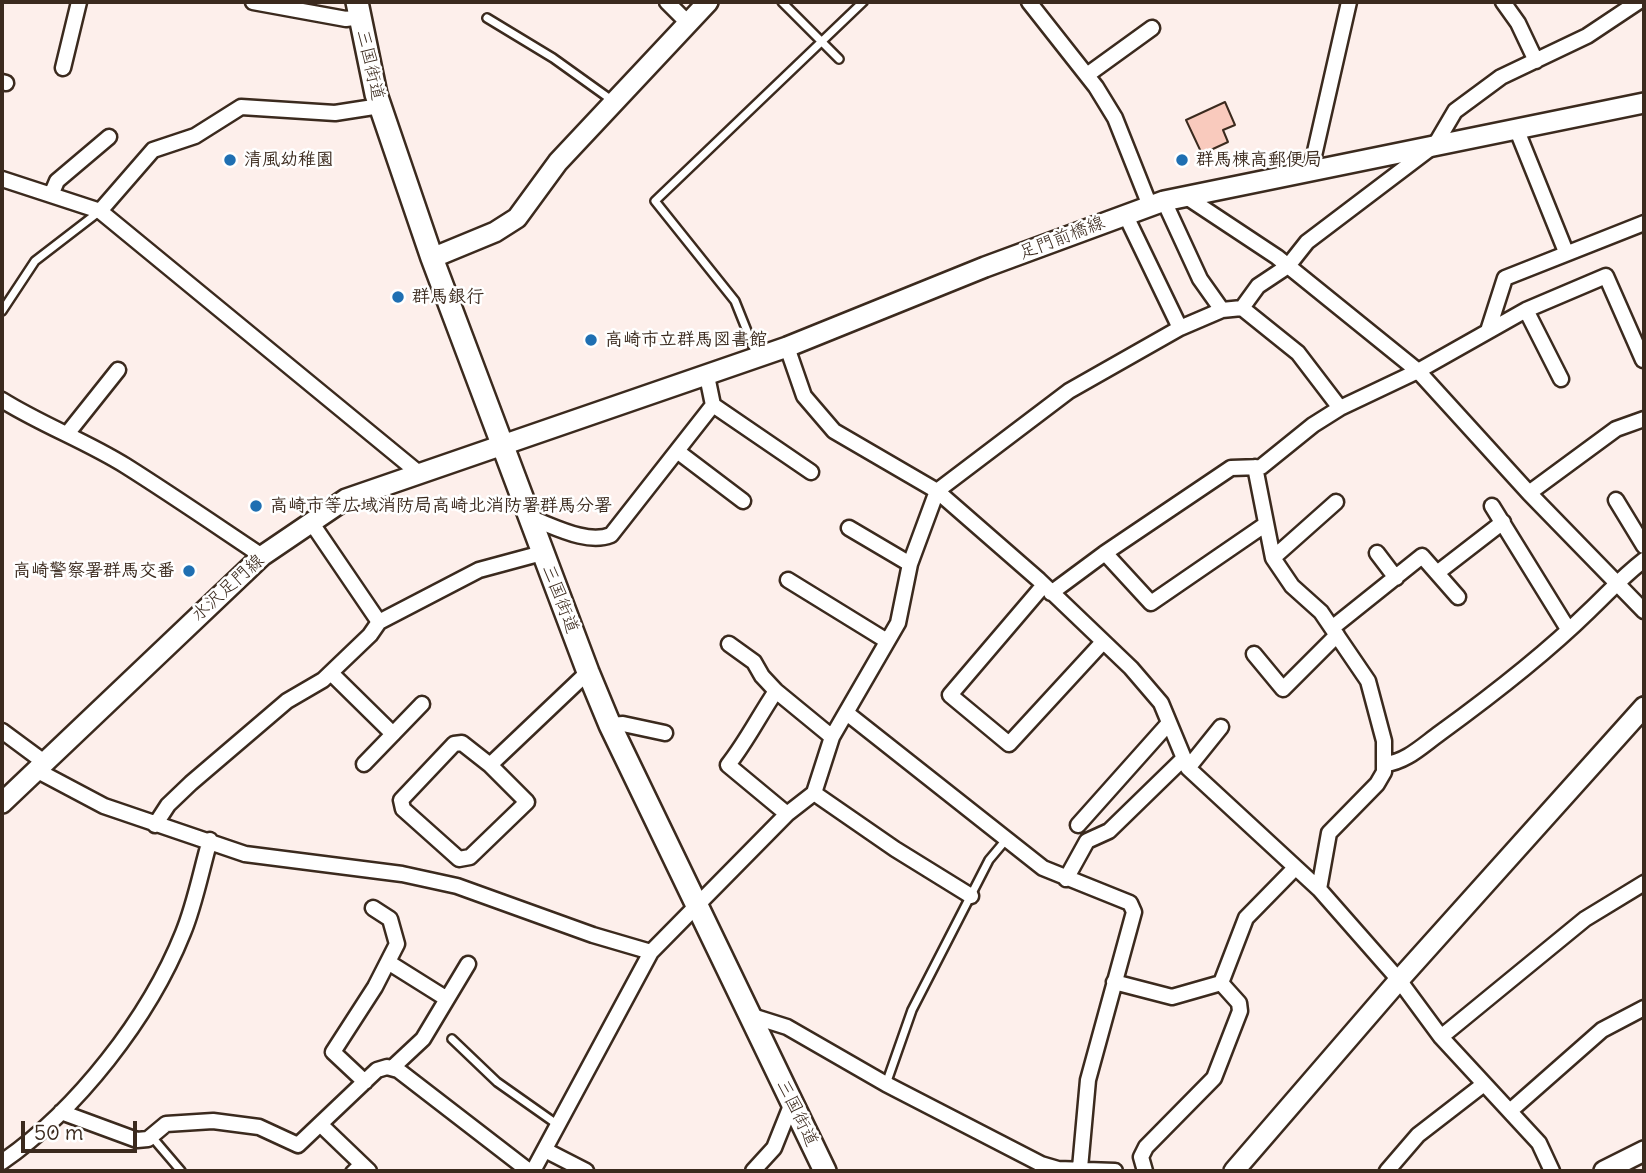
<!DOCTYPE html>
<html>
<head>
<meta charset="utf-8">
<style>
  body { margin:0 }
  #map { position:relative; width:1646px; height:1173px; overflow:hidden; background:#fdefeb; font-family:Delius,sans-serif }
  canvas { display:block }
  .frame { position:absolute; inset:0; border:4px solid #3b2a1e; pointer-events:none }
  .scale { position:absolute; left:21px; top:1121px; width:116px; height:32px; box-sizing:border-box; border:4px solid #3b2a1e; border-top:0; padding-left:9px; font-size:21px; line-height:24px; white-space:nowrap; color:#3b2a1e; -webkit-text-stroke:5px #fff; paint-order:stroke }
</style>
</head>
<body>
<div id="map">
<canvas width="1646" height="1173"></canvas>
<div class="frame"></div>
<div class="scale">50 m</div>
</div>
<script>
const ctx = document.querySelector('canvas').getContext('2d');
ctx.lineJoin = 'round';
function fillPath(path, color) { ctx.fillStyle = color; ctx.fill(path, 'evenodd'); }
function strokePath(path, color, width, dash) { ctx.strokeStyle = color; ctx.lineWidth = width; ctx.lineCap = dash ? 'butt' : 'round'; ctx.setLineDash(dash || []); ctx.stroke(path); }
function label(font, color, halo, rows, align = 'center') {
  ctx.font = font + ' Delius,"Klee One",sans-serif'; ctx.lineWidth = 5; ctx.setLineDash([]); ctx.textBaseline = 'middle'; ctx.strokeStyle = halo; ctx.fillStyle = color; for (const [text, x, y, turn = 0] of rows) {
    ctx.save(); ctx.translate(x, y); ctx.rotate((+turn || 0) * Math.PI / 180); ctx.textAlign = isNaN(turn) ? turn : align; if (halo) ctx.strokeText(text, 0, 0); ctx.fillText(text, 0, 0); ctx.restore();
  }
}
const building = new Path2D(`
  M1225,102l10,23 -12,5 5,12 -26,12 -16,-34z`);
const lane = new Path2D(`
  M782,2l57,57
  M487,18l66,40 60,43
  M2,311l33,-50 65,-50
  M757,356l-22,-55 -80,-100 208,-199
  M452,1039l45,43 61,43
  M886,1084l26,-74 77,-150 16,-19
  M152,1137l29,34
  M350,1171l9,-9`);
const street = new Path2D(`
  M253,2l93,17 14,-2
  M667,2l21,21
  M1029,2l67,85 19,31 35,88
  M1503,2l15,21 18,38
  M63,68l16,-66
  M1087,75l65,-47
  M2,82l4,1
  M1516,128l50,124
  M1311,169l38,-167
  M2,179l98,32 320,263
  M51,195l6,-14 52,-44
  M1185,196l92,61 141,114 111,122 115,118
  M1164,201l36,78 22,31
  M100,211l53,-61 42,-14 46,-29 94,6 45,-7
  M1125,214l55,114
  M1242,308l56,45 42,55
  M1526,310l35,69
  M1488,331l17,-53 139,-55
  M787,347l17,49 30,35 103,60 102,89 92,88 30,35 27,65 131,121 80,91 42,57 98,106 13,28
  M2,400c40,25 84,41 124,66 46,29 91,60 136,90
  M713,405l98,67
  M67,434l51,-64
  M677,451l66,50
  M1255,467l18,91 19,28 29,26 47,69 16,60v31l-7,12 -48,49 -10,56
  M1529,493l87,-64 28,-10
  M1616,500l28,46
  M1492,506l76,123
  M528,517c24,8 58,28 83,18l102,-130 -6,-29
  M311,522l68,100
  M849,528l61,36
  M1105,553l46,50 115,-79
  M1377,553l19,25
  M1273,558l63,-56
  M1437,573l66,-51
  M788,580l99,61
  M1043,586l-93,109 59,49 93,-101
  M1051,593l54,-40 126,-85 30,-1 52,-42 27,-17 78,-37 108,-61 80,-34 37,84
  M1332,628l90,-72 36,41
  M729,644l25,18 8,14 14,15 56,46
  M1254,654l29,35 54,-54
  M331,673l62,61
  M776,691c-17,25 -29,50 -48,74l59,49
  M848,714l195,154 87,35 4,9 -46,168 -8,88
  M610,725l13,-1 42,9
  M2,731l42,31
  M364,764l58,-60
  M1385,764c21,-2 37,-18 55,-31 51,-37 104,-78 149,-122 20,-19 33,-34 55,-51
  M490,765l-28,-22 -8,1 -53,56 2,9 56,50 11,-2 57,-55 -37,-37 98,-93
  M1188,768l33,-41
  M38,771l66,35 141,48 157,20 55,12 136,49 58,17
  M814,793l81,56 76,47
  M155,825l13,-20 23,-22 96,-82 36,-21 47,-45 9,-13 100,-52 63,-17
  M1078,825l91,-102
  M1066,879l21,-38 22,-10 75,-73
  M388,962l59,37
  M1114,982l58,15 49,-14
  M749,1015l38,12 99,57 155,80 17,5 57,2
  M1441,1037l144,-118 59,-36
  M392,1068l31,-29 45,-75
  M365,1082l-32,-30 42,-65 22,-43 -7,-25 -17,-11
  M1510,1111l92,-81 42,-22
  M61,1112l76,28 11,-1 18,-15 47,-3 46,6 39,18 79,-75 10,-3 11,3 131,101
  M321,1125l48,46
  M545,1150l41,21
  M2,1162c75,-52 147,-144 181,-229 12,-29 18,-62 27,-93
  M533,1171l118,-219 136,-138 27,-21 18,-56 66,-114 12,-59 27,-73 132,-100 111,-63 42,-18 20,-2 16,-22 30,-20 19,-24 128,-97 20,-34 46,-34 86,-41 51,-34
  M753,1171l21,-23 18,-45
  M1145,1171l-4,-14 5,-10 68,-69 26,-67 -1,-8 -18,-20 25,-65 48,-49
  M1387,1171l31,-36 66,-51`);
const secondary = new Path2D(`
  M432,258l63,-26 22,-14 41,-56 150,-160
  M2,803l260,-247 84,-57 441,-152 198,-80 179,-66 480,-98
  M1234,1171l165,-191 245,-273
  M1604,1171l40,-20`);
const primary = new Path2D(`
  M357,2l19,92 56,164 156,414 22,53 215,446`);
const markers = [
  [230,160,7,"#1f6fb2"],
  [1182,160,7,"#1f6fb2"],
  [398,297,7,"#1f6fb2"],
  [591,340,7,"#1f6fb2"],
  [256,506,7,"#1f6fb2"],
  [189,571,7,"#1f6fb2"]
];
const streetNames = [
  ["三国街道",370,65,77],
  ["足門前橋線",1062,238,-21],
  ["水沢足門線",228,588,-42],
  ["三国街道",560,599,69],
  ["三国街道",797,1113,64]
];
const poiNames = [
  ["清風幼稚園",244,160],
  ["群馬棟高郵便局",1196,160],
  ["群馬銀行",412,297],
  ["高崎市立群馬図書館",605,340],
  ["高崎市等広域消防局高崎北消防署群馬分署",270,506],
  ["高崎警察署群馬交番",175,571,"right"]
];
fillPath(building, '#f9cabd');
strokePath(building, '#3b2a1e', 2);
strokePath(lane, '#3b2a1e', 12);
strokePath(street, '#3b2a1e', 19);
strokePath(secondary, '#3b2a1e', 24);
strokePath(primary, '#3b2a1e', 26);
strokePath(lane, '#fff', 7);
strokePath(street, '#fff', 14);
strokePath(secondary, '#fff', 19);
strokePath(primary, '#fff', 21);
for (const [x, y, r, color] of markers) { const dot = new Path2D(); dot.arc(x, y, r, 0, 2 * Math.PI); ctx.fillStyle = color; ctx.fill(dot); strokePath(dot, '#fff', 2.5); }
label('18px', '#3b2a1e', '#fff', streetNames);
label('bold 18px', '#3b2a1e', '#fff', poiNames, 'left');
</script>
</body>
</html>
